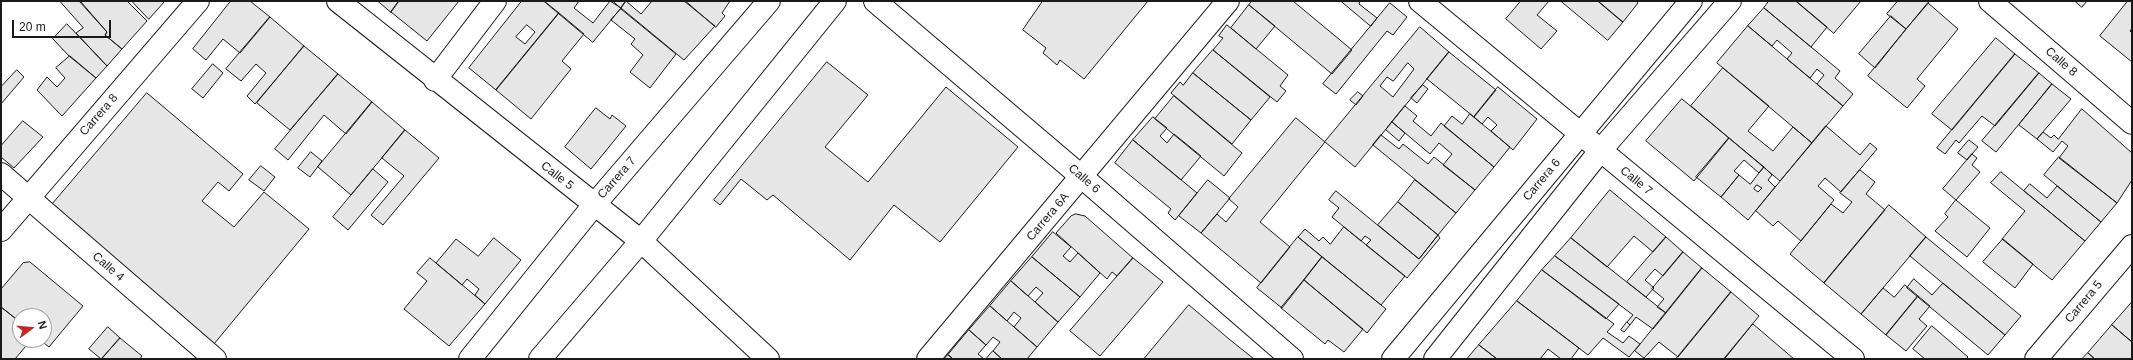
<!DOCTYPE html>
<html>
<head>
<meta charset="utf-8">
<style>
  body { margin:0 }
  #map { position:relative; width:2133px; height:360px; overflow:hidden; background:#fff; font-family:Helvetica,sans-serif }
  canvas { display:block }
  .frame { position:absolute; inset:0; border:2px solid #1a1a1a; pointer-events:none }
  .north { position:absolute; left:12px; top:308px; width:40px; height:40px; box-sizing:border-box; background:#fff; border:1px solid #a3a3a3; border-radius:50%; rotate:74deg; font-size:11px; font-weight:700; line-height:16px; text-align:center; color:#1a1a1a }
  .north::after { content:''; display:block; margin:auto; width:14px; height:18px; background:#c62828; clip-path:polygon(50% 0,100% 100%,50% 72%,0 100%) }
  .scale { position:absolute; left:12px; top:20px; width:99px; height:18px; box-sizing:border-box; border:2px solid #1a1a1a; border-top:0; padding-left:5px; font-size:12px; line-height:14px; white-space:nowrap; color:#1a1a1a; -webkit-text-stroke:3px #fff; paint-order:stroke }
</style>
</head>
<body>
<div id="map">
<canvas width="2133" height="360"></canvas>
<div class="frame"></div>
<div class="north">N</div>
<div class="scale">20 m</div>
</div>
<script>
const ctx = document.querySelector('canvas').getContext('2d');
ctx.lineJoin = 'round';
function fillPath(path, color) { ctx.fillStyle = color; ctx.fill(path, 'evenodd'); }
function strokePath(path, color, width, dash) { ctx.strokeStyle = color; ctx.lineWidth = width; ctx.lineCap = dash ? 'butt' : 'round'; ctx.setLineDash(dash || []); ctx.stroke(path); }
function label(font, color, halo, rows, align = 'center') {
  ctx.font = font + ' Helvetica,sans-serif'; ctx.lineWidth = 3; ctx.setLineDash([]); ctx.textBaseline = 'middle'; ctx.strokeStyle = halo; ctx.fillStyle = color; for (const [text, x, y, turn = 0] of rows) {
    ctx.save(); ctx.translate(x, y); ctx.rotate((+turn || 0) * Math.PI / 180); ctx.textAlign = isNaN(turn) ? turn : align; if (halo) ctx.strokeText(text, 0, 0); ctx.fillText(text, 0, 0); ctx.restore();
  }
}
const building = new Path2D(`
  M60,1h19l28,31 -2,3 17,14 -15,17 -31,-33 7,-5z
  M82,1h45l20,20 -25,28 -17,-14 2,-3 -26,-30z
  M132,1h33l-16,18z
  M231,1h19l20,16 -30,36 -17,-14 -17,21 -13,-11z
  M378,1h21l-8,11z
  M399,1h60l-32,40 -36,-29z
  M522,1h22l15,12 -63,77 -27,-22zM527,25l8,7 -10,12 -9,-7z
  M544,1h35l-5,7 19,15 17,-22 11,7 -28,34z
  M613,1h13l-5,7z
  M626,1l15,13 11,-13h32l31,25 -31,34 -63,-52z
  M685,1h-1h46l-8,12 3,3 -9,11z
  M1043,1h105l-64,78 -24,-19 -3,5 -14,-12 3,-5 -23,-18z
  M1252,1h41l59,49 -20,24 -83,-69z
  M1341,1h19l-1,3 18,14 -6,8z
  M1521,1h28l-12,14 20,16 -16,18 -35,-30z
  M1561,1h37l25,21 -15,18z
  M1598,1h38l2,2 -15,19z
  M1769,1h27l31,26 -16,20 -47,-39z
  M1796,1h65l-27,32z
  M1898,1h32l-24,28 -19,-15z
  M2075,1h12l-5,6z
  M2128,1h4v27l-2,3 2,2v29l-32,-26z
  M1390,3l17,14 -14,18 -6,-4 -51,63 -13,-10z
  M1928,3l30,26 -41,50 8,7 -18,22 -39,-32z
  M1249,5l26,21 -19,23 -25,-21z
  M1764,8l76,63 -5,7 18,16 -10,12 -26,-22 7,-9 -7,-6 -7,9 -23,-19 5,-6 -15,-13 -5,6 -24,-20z
  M621,9l55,45 -26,34 -20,-16 13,-17 -12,-11 4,-5 -24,-19z
  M559,13l25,21 -22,27 9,8 -40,50 -35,-29z
  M1891,16l15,13 -31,39 -16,-14z
  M270,17l34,29 -49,58 -8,-8 19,-23 -10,-9 -15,17 -15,-12z
  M67,24l40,42 -11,12 -27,-22 -16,-17z
  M1227,25l61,50 -8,11 6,5 -9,11 -64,-52 10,-12 -4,-2z
  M1748,26l95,80 -31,37 -95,-80z
  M1420,27l29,25 -94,115 -30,-25zM1408,63l6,6 -21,28 -13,-11 7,-9 6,4z
  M1996,38l19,16 -63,76 -20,-16z
  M304,46l34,28 -48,56 -33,-27z
  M1213,50l57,47 -19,23 -58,-47z
  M1449,52l47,38 -22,27 -47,-38z
  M2015,54l24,19 -44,53 -13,-10 -23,27 -3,-3 -11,14 -8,-6z
  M70,56l26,22 -34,38 -25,-26 10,-13 10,10 8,-9 -9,-10z
  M827,62l41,33 -43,52 43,35 78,-95 72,60 -78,95 -46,-37 -44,55 -77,-65 -6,5 -26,-21 -21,26 -6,-5z
  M213,64l10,9 -20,25 -11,-9z
  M1723,68l46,38 -21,25 25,20 20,-24 19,16 -32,38 -89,-75z
  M17,70l7,7 -23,27v-17z
  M1193,73l58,47 -19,24 -61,-51 9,-11 3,3z
  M2039,73l13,11 -56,68 -14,-11z
  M338,74l34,28 -26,32 -22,-19 -36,45 -13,-11z
  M2052,84l19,15 -34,40 -18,-14z
  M1423,85l5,4 -11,14 -6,-5z
  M1498,87l39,32 -24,31 -22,-19 6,-6 -9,-8 -6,7 -8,-7z
  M1358,92l5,4 -7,9 -6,-5z
  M147,93l96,81 -14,17 -11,-9 -16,19 32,26 30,-35 45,37 -95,115 -164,-137z
  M1174,96l68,57 -18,23 -69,-57z
  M1682,99l47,39 -35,43 -48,-40z
  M372,102l33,28 -54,65 -33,-28z
  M1405,106l12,10 -4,5 18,15 10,-13 53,44 -19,23 -32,-25 9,-11 -13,-11 -9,11 -38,-32z
  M596,108l14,11 2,-4 14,11 -35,43 -26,-22z
  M2082,109l50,44v27l-15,23 -58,-45 9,-12 -6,-5 -9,11 -16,-13 6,-7 8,6 3,-3 4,4z
  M1470,114l40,33 -16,20 -50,-41 8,-10 10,8z
  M1153,117l14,11 -7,8 7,7 7,-9 27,22 -20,24 -48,-40z
  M1296,118l29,24 -65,80 30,25 -29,36 -60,-50 16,-19 9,8 12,-15 -9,-8z
  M23,121l20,16 -29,31 -13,-11v-11z
  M1392,122l13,11 -6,8 -13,-11z
  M1826,126l34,29 10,-12 7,6 -36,43 -16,-14 -7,8 16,14 -33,41 -23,-20 -5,5 -17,-15z
  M405,130l34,28 -56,67 -12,-10 33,-39 -22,-18z
  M1381,135l18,14 4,-5 25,20 6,-7 41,33 -19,23 -83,-68z
  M1729,138l35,29 -5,6 -15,-13 -10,11 5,4 -18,22 -25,-20z
  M1133,140l64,53 -22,27 -7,-7 3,-4 -56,-46z
  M1969,140l9,7 -11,13 -9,-7z
  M311,152l11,9 -12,16 -12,-9z
  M1972,154l5,4 -5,7 8,7 -24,28 -13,-11z
  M2059,157l58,46 -16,19 -57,-47z
  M261,166l14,11 -11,14 -15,-11z
  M1764,167l8,8 -4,5 7,7 -27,33 -27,-23 18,-22 11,9zM1757,185l5,3 -4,4 -4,-3z
  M373,169l15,13 -40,48 -15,-13z
  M1860,170l15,12 -9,12 19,16 -61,73 -34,-29 41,-50 12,9 9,-11 -12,-9z
  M2001,172l84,69 -33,39 -50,-41 23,-28 -34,-28z
  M1208,180l22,18 -29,35 -22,-17z
  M1415,180l41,33 -18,22 -40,-33z
  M2030,184l17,14 10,-12 44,36 -16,19 -61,-50z
  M1610,190l56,47 -13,15 -19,-16 -27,31 -36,-29z
  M1336,191l83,68 19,-24 2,3 -33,40 -41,-33 5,-5 -6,-4 -4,5 -29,-24 7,-9 -10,-8z
  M1956,200l34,28 -23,29 -32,-26 13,-14 -3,-3z
  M1398,202l40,33 -19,24 -41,-34z
  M1889,205l37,32 -65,77 -37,-31z
  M1076,214l9,2 48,42 -16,18 -5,-4 -5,7 -51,-46 15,-17z
  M1344,227l61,49 -24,29 -83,-68 7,-8 14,12 4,-4 7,7z
  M1053,232l18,15 -8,9 7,6 8,-9 22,20 -20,24 -48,-40z
  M1298,237l24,20 -40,51 -25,-20z
  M1666,237l17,15 -20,24 -8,-7 -10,11 9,8 -8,9 -19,-15z
  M1926,237l95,79 -16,19 -95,-79z
  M494,238l27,22 -36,44 -10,-9 4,-6 -12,-10 -5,6 -26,-22 20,-24 22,17z
  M1571,238l95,75 -13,16 -17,-12 -6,8 -3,-3 6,-7 -78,-59z
  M2003,239l30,25 -18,24 -32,-26z
  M1683,252l19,16 -36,45 -9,-6 7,-8 -12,-10z
  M1555,256l64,48 -13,15 -64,-49z
  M1032,257l48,40 -22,25 -23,-20 8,-9 -7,-6 -8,9 -17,-15z
  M1322,257l64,52 -19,24 -63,-53z
  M430,258l55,46 -36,42 -45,-37 23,-28 -10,-8z
  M1133,258l30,24 -63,74 -30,-25z
  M30,262l53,44 -34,41 -9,-7h4v-24h-24v6l-19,-15v-18l22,-26z
  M1702,268l29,24 -53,65 -19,-15 -15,16 -9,-7z
  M1542,270l72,54 -7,8 16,11 6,-7 11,8 -11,13 -26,-19 -15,17 -71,-54z
  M1914,279l18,16 11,-12 62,52 -17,20 -81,-67z
  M1304,280l59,49 -19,23 -16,-12 -3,4 -44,-36z
  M1011,281l47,41 -21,25 -23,-20 7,-9 -7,-6 -7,9 -17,-15z
  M1905,285l13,11 -32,39 -25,-21 22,-26 11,9z
  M1731,292l28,24 -33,41 -2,2h-48z
  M1918,296l12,10 -11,13 8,7 -21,25 -20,-16z
  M1517,301l62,47 -8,11h-10l-13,-10 -8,10h-43l-18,-14z
  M2132,302v40l-20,-17z
  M1189,305l40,34 25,20h-110z
  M990,306l47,41 -10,12h-25l-9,-8 7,-9 -7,-5 -7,8 -17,-15z
  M1,307l19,15v18h11l-16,19h-14z
  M1627,322l3,3 -6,7 -3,-2z
  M1753,324l41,35h-70z
  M2112,325l20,17v17h-37l-7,-6z
  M1932,326l36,31 -2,2h-41l-12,-10z
  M108,327l12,11 -19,21 -12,-10z
  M969,330l17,15 -8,9 6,5h-31l-5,-4z
  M120,338l22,18 -2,3h-38z
  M1479,345l18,14h-30z
  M993,351l9,8h-16z
  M2088,353l7,6h-13z
  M948,355l2,1 3,3h-9z`);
const minor = new Path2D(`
  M338,1l303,240 127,118
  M875,1l207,176 210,182
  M1420,1l433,358
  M1990,1l142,122
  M435,80l60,-79
  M1,174l214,185
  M1,230l197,-229
  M470,359l124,-154 175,-204
  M540,359l101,-118 194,-240
  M928,359l300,-358
  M2036,359l96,-113`);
const tertiary = new Path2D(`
  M1393,359l298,-358
  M1435,359l165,-208 130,-150`);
const streetNames = [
  ["Calle 8",2061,62,41],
  ["Carrera 8",99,115,-49],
  ["Calle 5",557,176,38],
  ["Carrera 7",617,178,-49],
  ["Calle 6",1084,179,41],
  ["Carrera 6",1542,180,-50],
  ["Calle 7",1636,181,39],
  ["Carrera 6A",1048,217,-50],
  ["Calle 4",108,267,41],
  ["Carrera 5",2084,302,-50]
];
fillPath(building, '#e6e6e6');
strokePath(building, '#1a1a1a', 1);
strokePath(minor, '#1a1a1a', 24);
strokePath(tertiary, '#1a1a1a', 24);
strokePath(minor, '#fff', 22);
strokePath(tertiary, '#fff', 22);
label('12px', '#1a1a1a', '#fff', streetNames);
</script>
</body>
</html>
